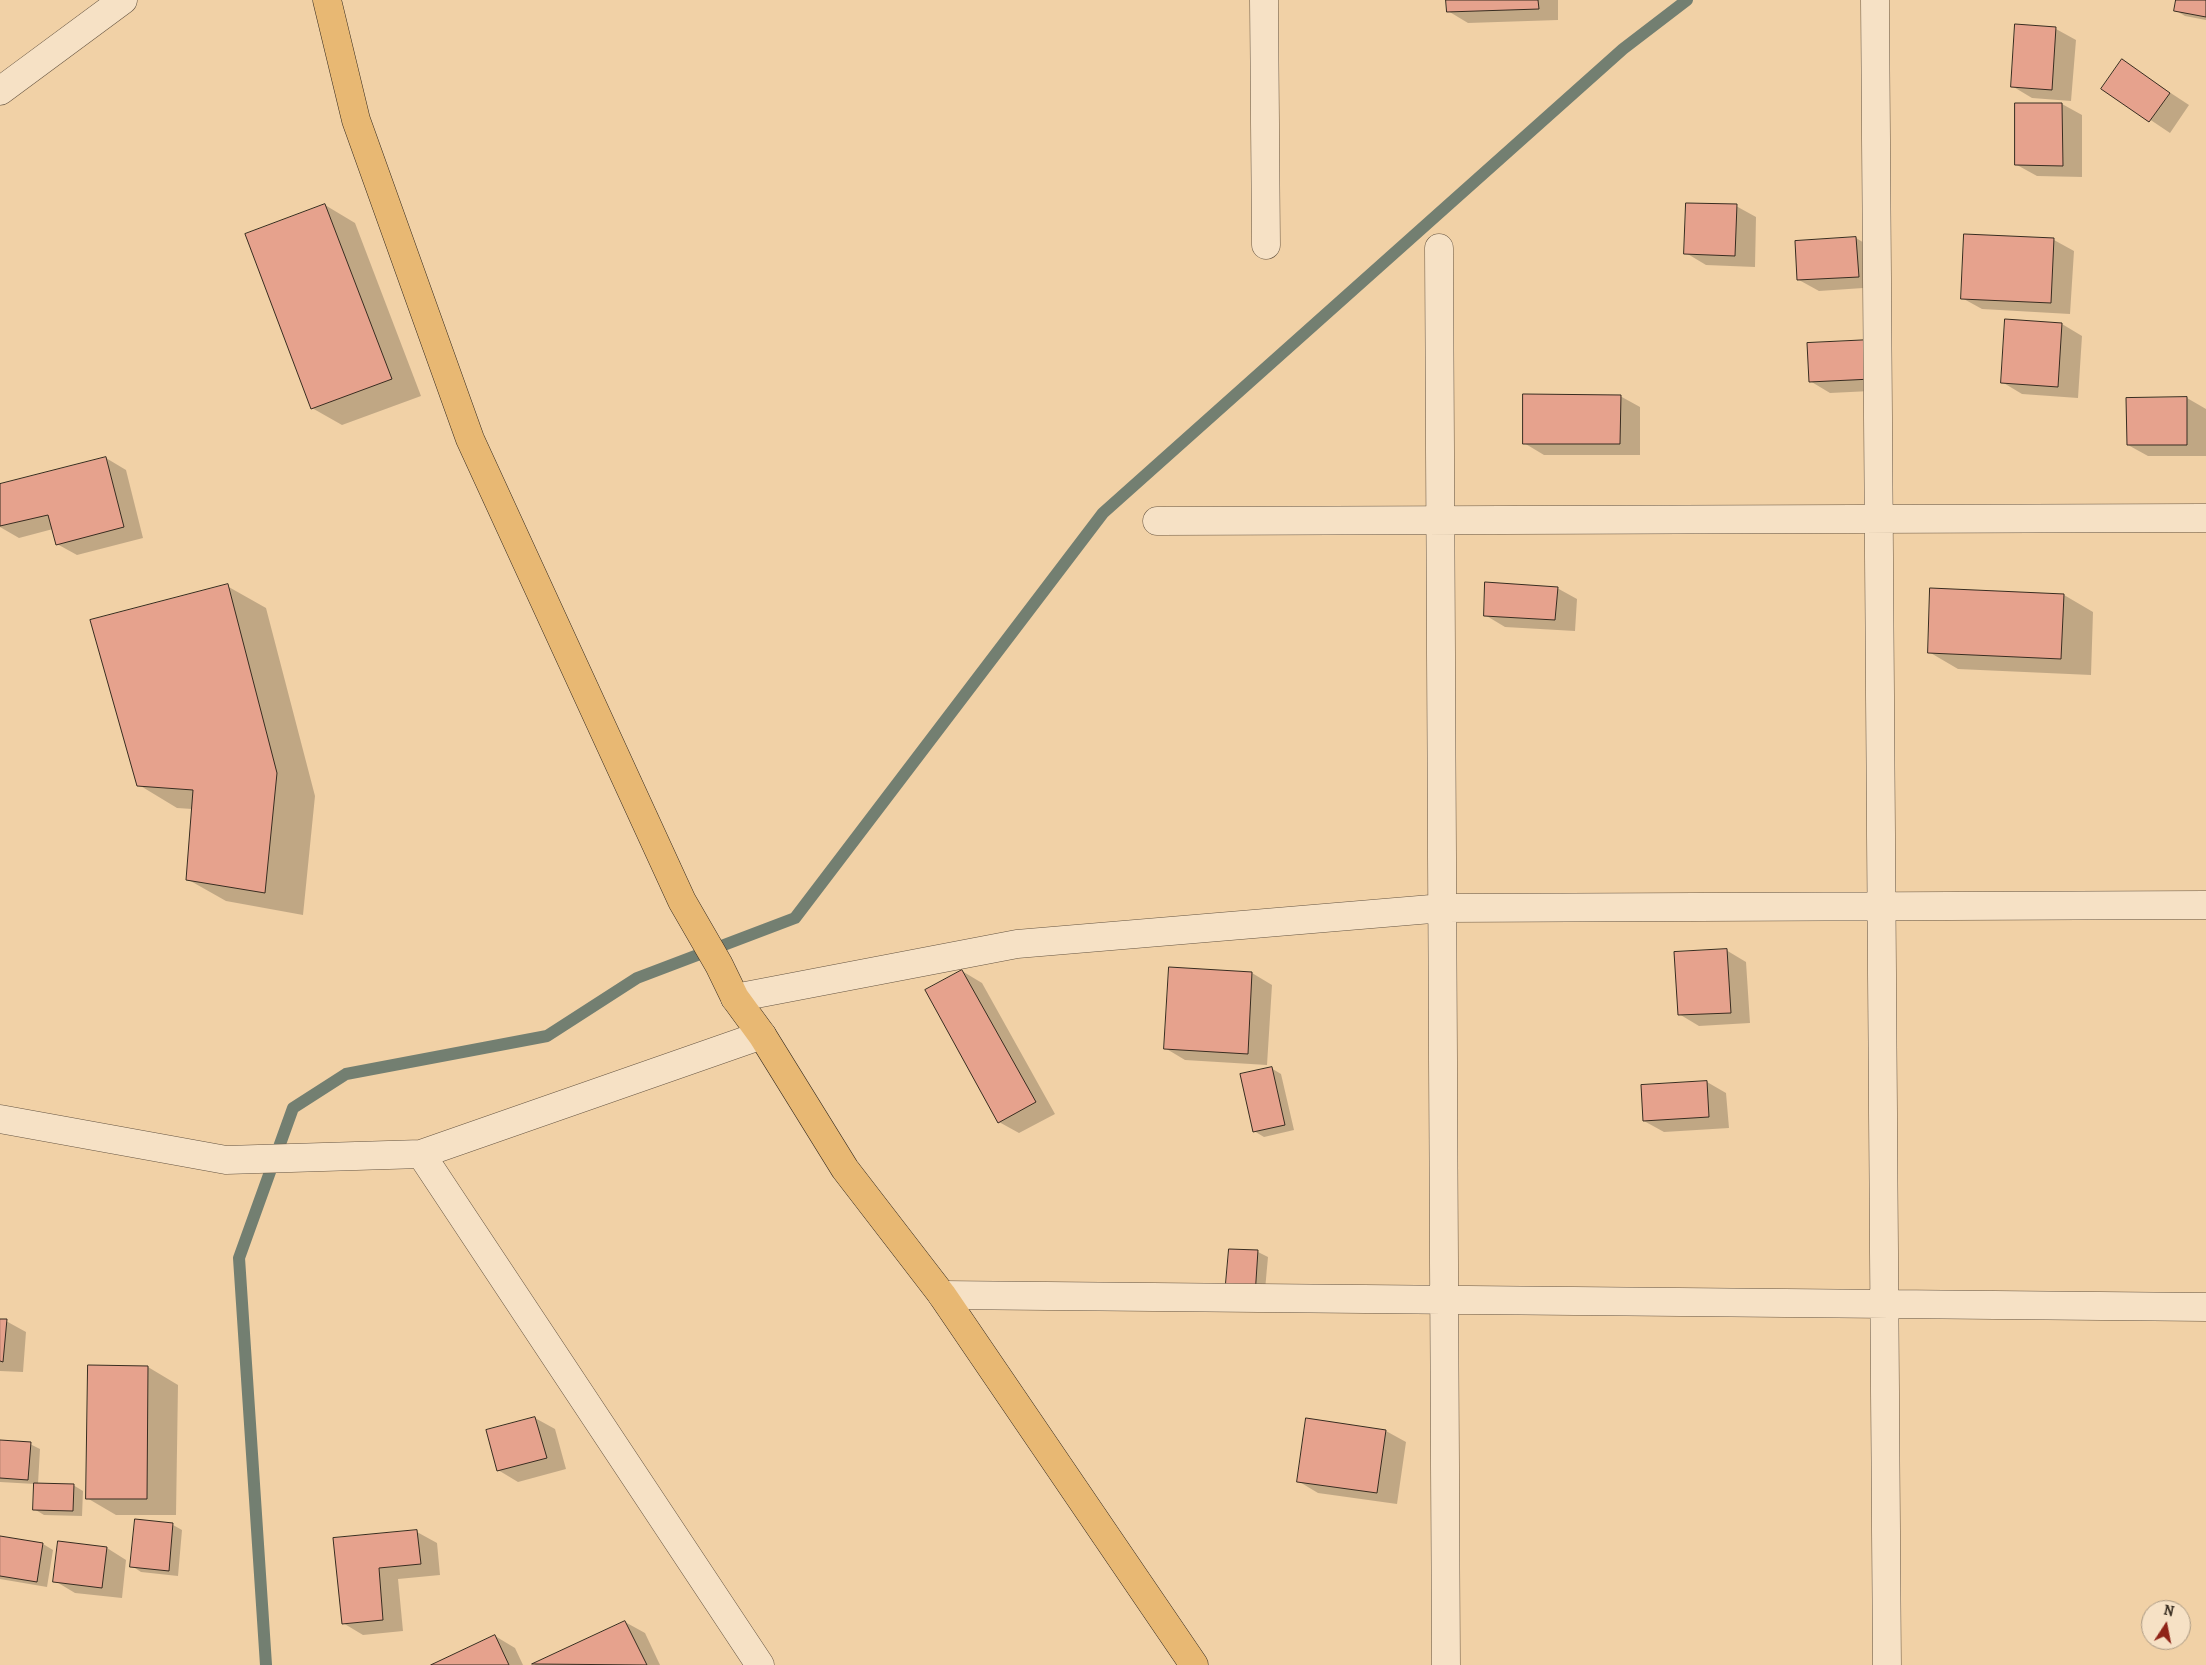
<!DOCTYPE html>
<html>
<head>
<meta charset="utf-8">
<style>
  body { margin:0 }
  #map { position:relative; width:2206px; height:1665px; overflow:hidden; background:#f1d1a6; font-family:Alegreya,serif }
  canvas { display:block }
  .north { position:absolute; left:2141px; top:1600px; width:50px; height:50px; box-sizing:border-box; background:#f6e1c5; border:1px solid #aa9983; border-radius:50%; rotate:11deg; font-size:14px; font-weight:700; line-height:20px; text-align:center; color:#372c20 }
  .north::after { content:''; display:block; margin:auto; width:18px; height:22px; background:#8f2418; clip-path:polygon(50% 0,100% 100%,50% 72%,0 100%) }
</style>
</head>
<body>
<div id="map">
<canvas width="2206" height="1665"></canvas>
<div class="north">N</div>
</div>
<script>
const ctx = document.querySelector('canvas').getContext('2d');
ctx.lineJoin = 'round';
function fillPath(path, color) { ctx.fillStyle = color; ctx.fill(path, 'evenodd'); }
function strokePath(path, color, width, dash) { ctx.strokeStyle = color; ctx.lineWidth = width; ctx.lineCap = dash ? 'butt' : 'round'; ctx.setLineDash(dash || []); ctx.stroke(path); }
const shadow = new Path2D(`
  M1447,0h111v20l-90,3 -20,-12z
  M2177,0h29v20l-21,-4 -10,-6z
  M2056,29l20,11 -5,61 -39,-3 -20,-12z
  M2122,61l67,44 -19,28 -67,-45z
  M2016,104h46l20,11v62l-45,-1 -20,-11z
  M325,205l30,18 66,173 -79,29 -30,-17z
  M1736,206l20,11 -1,50 -49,-2 -20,-12z
  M1856,238l20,12 2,37 -59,4 -20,-11z
  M2054,240l20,11 -4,63 -88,-5 -20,-11z
  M2062,324l20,12 -4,62 -56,-4 -20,-12z
  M1869,341l22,49 -61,3 -20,-12z
  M1620,396l20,11v48h-96l-20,-12z
  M2187,398l19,11v47h-58l-20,-11z
  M106,458l20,12 17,68 -66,17 -20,-11 -4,-15 -34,9 -19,-11v-42z
  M227,586l39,22 49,188 -12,119 -77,-14 -39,-22 5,-70 -15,-1 -38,-23z
  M1557,588l20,11 -2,32 -70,-4 -20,-12z
  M2064,595l29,17 -2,63 -133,-6 -29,-17z
  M1726,950l20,12 4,61 -51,3 -20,-12z
  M962,971l20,12 73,131 -36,19 -20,-11z
  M1252,973l20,12 -5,80 -82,-5 -20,-12z
  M1271,1068l10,6 13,56 -30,7 -10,-6z
  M1707,1082l19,11 3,35 -65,4 -20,-11z
  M1258,1252l10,5 -4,44 -28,-2z
  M0,1320l6,1 20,11 -3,40 -23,-1z
  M148,1367l30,18 -2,130h-60l-29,-17z
  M535,1418l20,11 11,40 -48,13 -20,-12z
  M1386,1431l20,11 -9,62 -79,-11 -20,-12z
  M0,1441l30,3 10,5 -2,35 35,1 10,6 -1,25 -38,-1 -10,-6 1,-25 -35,-2z
  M173,1525l9,5 -4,46 -37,-4 -9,-6z
  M417,1532l20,11 3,32 -42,4 5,52 -40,4 -20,-12 -8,-84z
  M0,1537l43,7 10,6 -6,37 -47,-8z
  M107,1548l19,12 -4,38 -47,-5 -20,-12z
  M625,1622l20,11 15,32h-126z
  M495,1636l20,12 8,17h-89z`);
const stream = new Path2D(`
  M266,1665l-27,-407 54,-150 53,-34 201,-38 90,-58 158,-60 308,-405 520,-464 64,-49`);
const building = new Path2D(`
  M1446,0h92l1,9 -92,3z
  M2176,0h30v17l-32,-6z
  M2015,24l41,3 -4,63 -41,-3z
  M2122,59l48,34 -21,29 -48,-33z
  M2015,103h47l1,63 -48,-1z
  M1686,203l51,1 -2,52 -51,-2z
  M325,204l67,175 -81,30 -66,-175z
  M1964,234l90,4 -3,65 -90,-4z
  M1856,237l3,40 -62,3 -2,-39z
  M2005,319l57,4 -4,64 -57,-4z
  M1870,340l2,39 -63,3 -2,-39z
  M1523,394l98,1 -1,49h-97z
  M2187,397v48h-60l-1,-47z
  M106,457l18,70 -68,18 -8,-30 -48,11v-42z
  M1485,582l73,5 -3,33 -71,-4z
  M228,584l49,189 -12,120 -79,-13 7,-90 -56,-4 -47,-166z
  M1930,588l134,6 -3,65 -133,-6z
  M1727,949l4,64 -53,2 -4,-63z
  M1169,967l83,5 -4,82 -84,-5z
  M962,970l74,132 -38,21 -73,-133z
  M1272,1067l13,58 -32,7 -13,-58z
  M1707,1081l2,36 -66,4 -2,-36z
  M1229,1249l29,1 -3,46 -30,-2z
  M0,1319h7l-4,43 -3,-1z
  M88,1365l60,1 -1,133h-61z
  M535,1417l12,41 -50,13 -11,-41z
  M1306,1418l80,12 -9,63 -80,-11z
  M0,1440l31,2 -3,38 -28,-2z
  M34,1483l40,1 -1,27 -40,-1z
  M135,1519l38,4 -4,48 -39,-4z
  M417,1530l4,34 -42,4 4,52 -41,4 -9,-86z
  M0,1536l43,7 -6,39 -37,-6z
  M58,1541l49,6 -5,41 -49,-6z
  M625,1621l22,44 -115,-1z
  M495,1635l14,30h-78z`);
const minor = new Path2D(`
  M1264,0l2,245
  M1875,0l12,1665
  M0,91l123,-91
  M1439,248l7,1417
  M1157,521l1049,-3
  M735,998l282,-54 426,-36 763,-3
  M0,1119l226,41 195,-6 341,-119
  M421,1154l339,511
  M942,1295l1264,12`);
const major = new Path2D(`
  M327,0l29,120 114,319 212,462 37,64 16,33 27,37 83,134 97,126 252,370`);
fillPath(shadow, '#0003');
strokePath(stream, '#737f71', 12);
fillPath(building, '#e6a28d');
strokePath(building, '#372c20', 1);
strokePath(minor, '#665542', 29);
strokePath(major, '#372c20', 29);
strokePath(minor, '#f6e1c5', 28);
strokePath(major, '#e8b873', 28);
</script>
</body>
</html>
